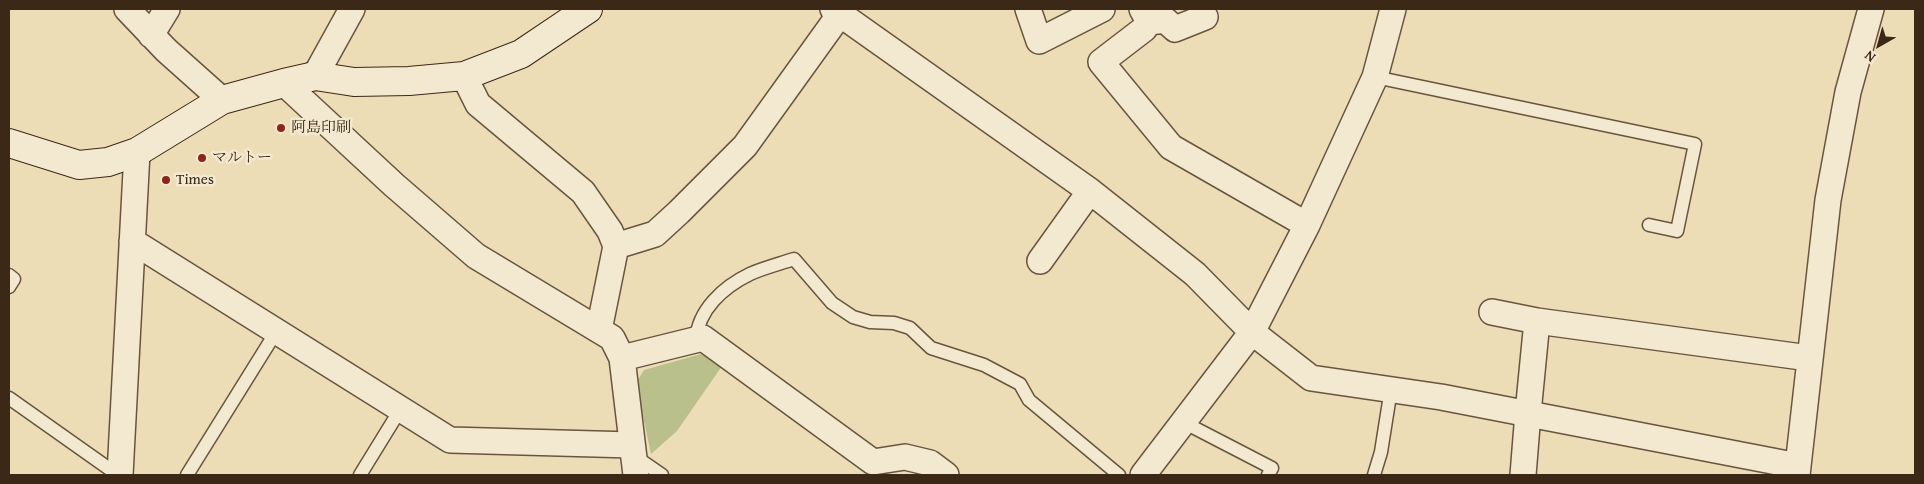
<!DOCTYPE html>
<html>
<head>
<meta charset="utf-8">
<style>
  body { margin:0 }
  #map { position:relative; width:1924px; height:484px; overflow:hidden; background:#edddb6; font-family:"Gentium Book Plus",serif }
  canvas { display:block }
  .frame { position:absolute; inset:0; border:10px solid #3b2817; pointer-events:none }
  .north { position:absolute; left:1854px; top:20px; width:50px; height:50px; -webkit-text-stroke:4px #f3e9d0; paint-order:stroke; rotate:218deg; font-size:14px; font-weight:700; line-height:20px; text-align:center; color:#3b2817 }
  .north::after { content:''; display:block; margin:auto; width:18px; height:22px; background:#3b2817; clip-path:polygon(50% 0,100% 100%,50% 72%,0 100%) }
</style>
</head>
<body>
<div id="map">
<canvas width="1924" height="484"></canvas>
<div class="frame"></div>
<div class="north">N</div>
</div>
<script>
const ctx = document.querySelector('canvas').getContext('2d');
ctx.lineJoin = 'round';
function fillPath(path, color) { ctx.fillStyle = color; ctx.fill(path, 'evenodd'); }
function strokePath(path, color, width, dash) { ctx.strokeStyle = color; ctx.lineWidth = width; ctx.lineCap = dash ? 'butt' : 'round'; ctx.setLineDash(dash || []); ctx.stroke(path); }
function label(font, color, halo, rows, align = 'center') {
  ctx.font = font + ' "Gentium Book Plus","Noto Serif JP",serif'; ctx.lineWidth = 5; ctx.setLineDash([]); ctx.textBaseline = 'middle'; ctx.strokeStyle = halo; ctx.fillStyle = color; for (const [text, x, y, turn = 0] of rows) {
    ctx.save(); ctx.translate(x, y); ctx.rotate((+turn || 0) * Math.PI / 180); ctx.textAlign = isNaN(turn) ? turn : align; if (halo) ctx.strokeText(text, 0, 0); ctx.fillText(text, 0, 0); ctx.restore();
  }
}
const green = new Path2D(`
  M701,354l21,12 -45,65 -26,23 -15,-71 8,-13z`);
const lane = new Path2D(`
  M1375,77l320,67 -18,87 -28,-6
  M9,275l5,4 -5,8
  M696,340c2,-30 27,-53 54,-66 13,-6 29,-10 44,-15l38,44 21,14 17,5 24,1 16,5 21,20 53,17 36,19 9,16 90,75
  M9,398l109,77
  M1185,423l87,45 -4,7
  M633,455l29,20
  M187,475l89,-143
  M360,475l40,-65
  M1374,475l7,-23 10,-63`);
const street = new Path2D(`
  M127,9l39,41 56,50
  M833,9l257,182 105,83 57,58 59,46 130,19 357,69
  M1028,9l11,32 63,-32
  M1142,9l7,13 16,-2 10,9 30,-12
  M1149,22l-5,7 -43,33 70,85 136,78
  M151,35l16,-26
  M315,76l37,-67
  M464,76l14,28 105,88 27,39 6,15 -17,84
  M284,83l110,102 82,71 136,82 10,20 14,117
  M132,241l318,199 182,5
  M616,246l39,-12 24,-22 66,-66 95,-132
  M1040,261l50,-70
  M1492,312l45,9
  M622,358l81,-20 170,124 32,-5 25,6 16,12
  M120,475l17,-323
  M1143,475l109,-143 55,-107 68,-148 18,-68
  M1523,475l5,-62 9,-92 272,37
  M1797,475l31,-275 20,-108 23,-83`);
const secondary = new Path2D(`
  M9,143l70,22 29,-3 29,-10 85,-52 62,-17 31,-7 39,6 55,-1 55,-5 57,-22 67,-45`);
const markers = [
  [281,128,5,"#8f2418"],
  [202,158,5,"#8f2418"],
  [166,180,5,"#8f2418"]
];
const poiNames = [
  ["阿島印刷",291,128],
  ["マルトー",212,158],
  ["Times",176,180]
];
fillPath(green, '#bac08c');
strokePath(lane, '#68553f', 15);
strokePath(street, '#68553f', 28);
strokePath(secondary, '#3b2817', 30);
strokePath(lane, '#f3e9d0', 12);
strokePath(street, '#f3e9d0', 25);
strokePath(secondary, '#f3e9d0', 28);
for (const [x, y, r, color] of markers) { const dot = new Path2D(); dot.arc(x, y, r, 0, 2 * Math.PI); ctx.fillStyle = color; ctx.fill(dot); strokePath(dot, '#f3e9d0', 2); }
label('15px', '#3b2817', '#f3e9d0', poiNames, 'left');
</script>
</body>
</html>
